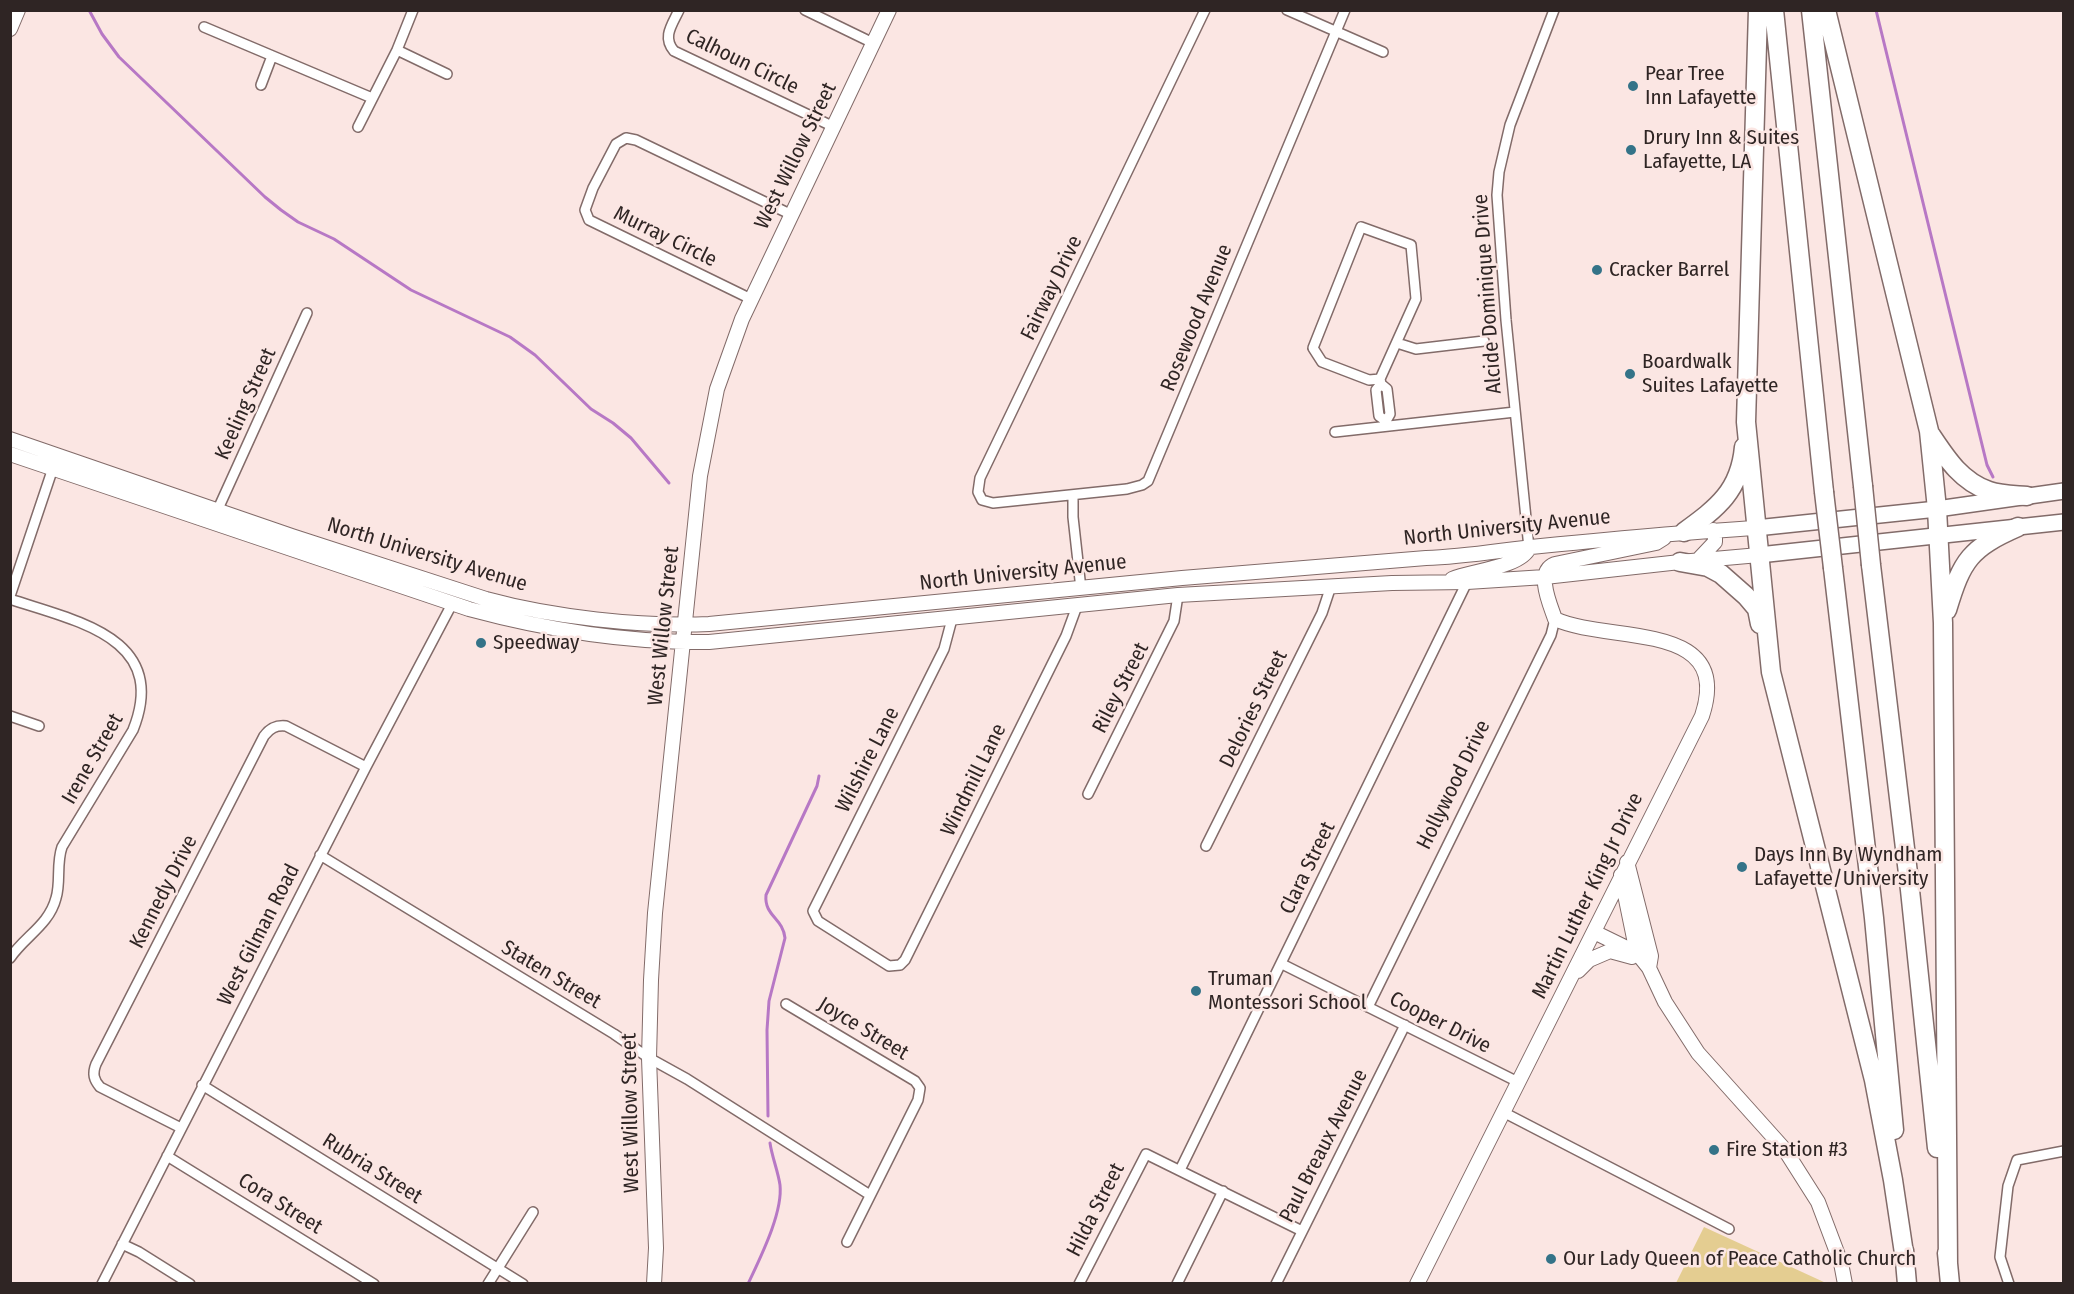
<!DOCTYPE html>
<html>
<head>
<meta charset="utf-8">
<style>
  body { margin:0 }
  #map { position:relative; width:2074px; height:1294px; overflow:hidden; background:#fbe6e3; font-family:"Fira Sans Condensed",sans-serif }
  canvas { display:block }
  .frame { position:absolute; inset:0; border:12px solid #2f2524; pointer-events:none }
</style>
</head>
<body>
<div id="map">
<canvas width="2074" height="1294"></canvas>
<div class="frame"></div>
</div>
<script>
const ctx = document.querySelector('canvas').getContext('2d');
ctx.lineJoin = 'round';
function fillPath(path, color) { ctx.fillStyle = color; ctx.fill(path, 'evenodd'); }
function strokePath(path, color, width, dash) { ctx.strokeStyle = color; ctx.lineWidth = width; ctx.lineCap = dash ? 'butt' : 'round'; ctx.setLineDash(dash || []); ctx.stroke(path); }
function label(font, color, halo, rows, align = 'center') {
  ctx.font = font + ' "Fira Sans Condensed",sans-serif'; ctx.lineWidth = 5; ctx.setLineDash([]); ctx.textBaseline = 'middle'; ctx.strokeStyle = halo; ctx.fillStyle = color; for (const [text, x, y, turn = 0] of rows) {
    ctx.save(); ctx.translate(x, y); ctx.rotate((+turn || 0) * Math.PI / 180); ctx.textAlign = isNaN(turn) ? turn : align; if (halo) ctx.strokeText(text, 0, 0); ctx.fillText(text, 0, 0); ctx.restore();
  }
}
const green = new Path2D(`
  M1704,1227l122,56h-150z`);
const stream = new Path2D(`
  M89,10l13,24 17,23 146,140 16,13 17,12 36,17 77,51 99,47 25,18 56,54 22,14 18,15 38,45
  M1876,10l111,455 6,12
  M768,1116l-1,-86 2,-29 16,-63c-2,-20 -21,-22 -19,-43l51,-109 2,-10
  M748,1284c12,-26 35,-71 32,-99 -2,-14 -8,-28 -10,-42`);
const street = new Path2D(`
  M679,10c-7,15 -17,27 -5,41l160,76
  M805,10l68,33
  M1205,10l-225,468 -2,14 4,8 11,3 134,-14 15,-4 6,-4 197,-471
  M1287,10l96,42
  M204,27l168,71
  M397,50l50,24
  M261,85l11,-29
  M358,127l39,-77 16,-40
  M751,299l-162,-79 -4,-10 8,-22 23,-44 10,-6 10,2 156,75
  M1397,343l19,6 68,-8
  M1380,379l-11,1 -47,-18 -9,-14 48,-121 50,18 5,54 -36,80 1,5
  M1386,421l-7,-5 -3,-26 5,-6 6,5 3,25 -4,7v5
  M1335,432l180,-20
  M1073,495v22l8,72
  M218,509l89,-196
  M1529,548l-23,-228 -9,-125 2,-23 11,-47 44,-115
  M10,596l43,-128
  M10,599c65,22 160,38 123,131l-71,117c-6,17 -1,35 -6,51 -7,27 -31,38 -46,60
  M952,619l-8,30 -131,262 5,10 71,45 11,-1 5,-5 161,-324 11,-30
  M10,716l29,10
  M1088,794l86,-173 4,-26
  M1206,846l116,-233 9,-27
  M320,855l294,179 35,24 38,21 183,116
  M1282,964l236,118
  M786,1004l129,77 5,7 -2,12 -71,142
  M1368,1007l183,-372 4,-16
  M202,1085l321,199
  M1503,1112l226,117
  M181,1128l-81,-41c-6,-7 -8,-13 -4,-23l168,-328c6,-8 12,-11 22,-10l80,41
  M167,1156l207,128
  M1180,1170l287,-588
  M122,1244l17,8 51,32
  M102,1284l264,-517 86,-163
  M488,1284l45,-72
  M1079,1284l67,-130 156,77
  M1177,1284l46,-93
  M1276,1284l129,-259
  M2009,1284l-9,-27 8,-71 9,-26 47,-9`);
const secondary = new Path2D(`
  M10,29l8,-19
  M10,439l282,97 194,63c66,18 154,28 223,25l473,-46 244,-20c39,-1 76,-8 115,-12 71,-7 143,-14 215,-18
  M10,454l459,155c78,21 159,34 240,33l469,-47 214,-12 75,-1 78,-5 135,-15 79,-7
  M1698,560l17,-18v-8l-2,-4
  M1452,579c19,-8 69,-12 77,-31
  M1627,862l24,94 -2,12
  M1621,875l16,78
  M1594,932l43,21 12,15 16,34 33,51 87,97 33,52 23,61 4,21
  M1578,971l11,-11 21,-9 22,6
  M654,1284l2,-36 -7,-190 2,-78 4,-67 45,-437 17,-87 25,-70 147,-309
  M1417,1284l285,-568c32,-97 -93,-72 -147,-97 -5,-15 -20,-47 0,-55l101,-21 8,-5`);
const primary = new Path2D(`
  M1756,528l181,-19 127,-18
  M1759,555l305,-33`);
const highway = new Path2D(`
  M1758,10l-12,412 25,250 103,408 19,100 12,80
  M1774,10l50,482
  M1811,10l52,476
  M1826,10l103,421 8,78 6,114 5,642
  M1931,435c16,24 30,46 58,56 11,4 26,4 38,5
  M1684,532c33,-24 56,-41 60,-85
  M1680,562l28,5 13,7 25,22 11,13 3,15
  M1871,565l39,325 27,258
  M1833,568l41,350 20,212
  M1947,610c15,-50 23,-62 71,-83
  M1904,1250l3,34
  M1947,1253l3,31`);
const highwayBridge = new Path2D(`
  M1863,486l8,79
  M1824,492l9,76`);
const markers = [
  [1633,86,6,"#347388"],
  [1631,150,6,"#347388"],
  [1597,270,6,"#347388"],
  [1630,374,6,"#347388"],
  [481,643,6,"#347388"],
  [1742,867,6,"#347388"],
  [1196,991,6,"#347388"],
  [1714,1150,6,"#347388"],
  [1551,1259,6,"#347388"]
];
const streetNames = [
  ["Calhoun Circle",742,62,26],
  ["West Willow Street",796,156,-64],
  ["Murray Circle",665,237,26],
  ["Fairway Drive",1052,288,-64],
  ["Alcide Dominique Drive",1488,294,-94],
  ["Rosewood Avenue",1197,318,-68],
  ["Keeling Street",246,404,-66],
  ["North University Avenue",1507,528,-6],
  ["North University Avenue",427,555,17],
  ["North University Avenue",1023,573,-6],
  ["West Willow Street",664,626,-84],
  ["Riley Street",1121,688,-63],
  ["Delories Street",1254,709,-64],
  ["Irene Street",93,759,-60],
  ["Wilshire Lane",868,760,-63],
  ["Windmill Lane",974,780,-64],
  ["Hollywood Drive",1454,785,-64],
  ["Clara Street",1308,868,-64],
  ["Kennedy Drive",164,892,-63],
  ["Martin Luther King Jr Drive",1588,896,-64],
  ["West Gilman Road",259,935,-63],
  ["Staten Street",551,975,31],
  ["Cooper Drive",1440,1023,27],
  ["Joyce Street",863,1029,31],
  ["West Willow Street",631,1113,-91],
  ["Paul Breaux Avenue",1324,1146,-63],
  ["Rubria Street",372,1169,32],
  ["Cora Street",280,1204,32],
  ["Hilda Street",1096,1210,-63]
];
const poiNames = [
  ["Pear Tree",1645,74],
  ["Inn Lafayette",1645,98],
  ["Drury Inn & Suites",1643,138],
  ["Lafayette, LA",1643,162],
  ["Cracker Barrel",1609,270],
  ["Boardwalk",1642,362],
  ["Suites Lafayette",1642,386],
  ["Speedway",493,643],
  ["Days Inn By Wyndham",1754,855],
  ["Lafayette/University",1754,879],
  ["Truman",1208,979],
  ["Montessori School",1208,1003],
  ["Fire Station #3",1726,1150],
  ["Our Lady Queen of Peace Catholic Church",1563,1259]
];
fillPath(green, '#e4cd91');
strokePath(stream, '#b778c5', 3);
strokePath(street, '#826b69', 12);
strokePath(secondary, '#826b69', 16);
strokePath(primary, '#826b69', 18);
strokePath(highway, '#826b69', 21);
strokePath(street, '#fff', 9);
strokePath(secondary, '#fff', 14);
strokePath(primary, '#fff', 15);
strokePath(highway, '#fff', 18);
strokePath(highwayBridge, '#826b69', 21, []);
strokePath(highwayBridge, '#fff', 18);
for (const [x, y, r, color] of markers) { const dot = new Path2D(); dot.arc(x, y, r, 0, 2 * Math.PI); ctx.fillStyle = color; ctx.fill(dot); strokePath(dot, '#fbe6e3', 2); }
label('21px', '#2f2524', '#fbe6e3', streetNames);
label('21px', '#2f2524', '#fbe6e3', poiNames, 'left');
</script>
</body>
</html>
